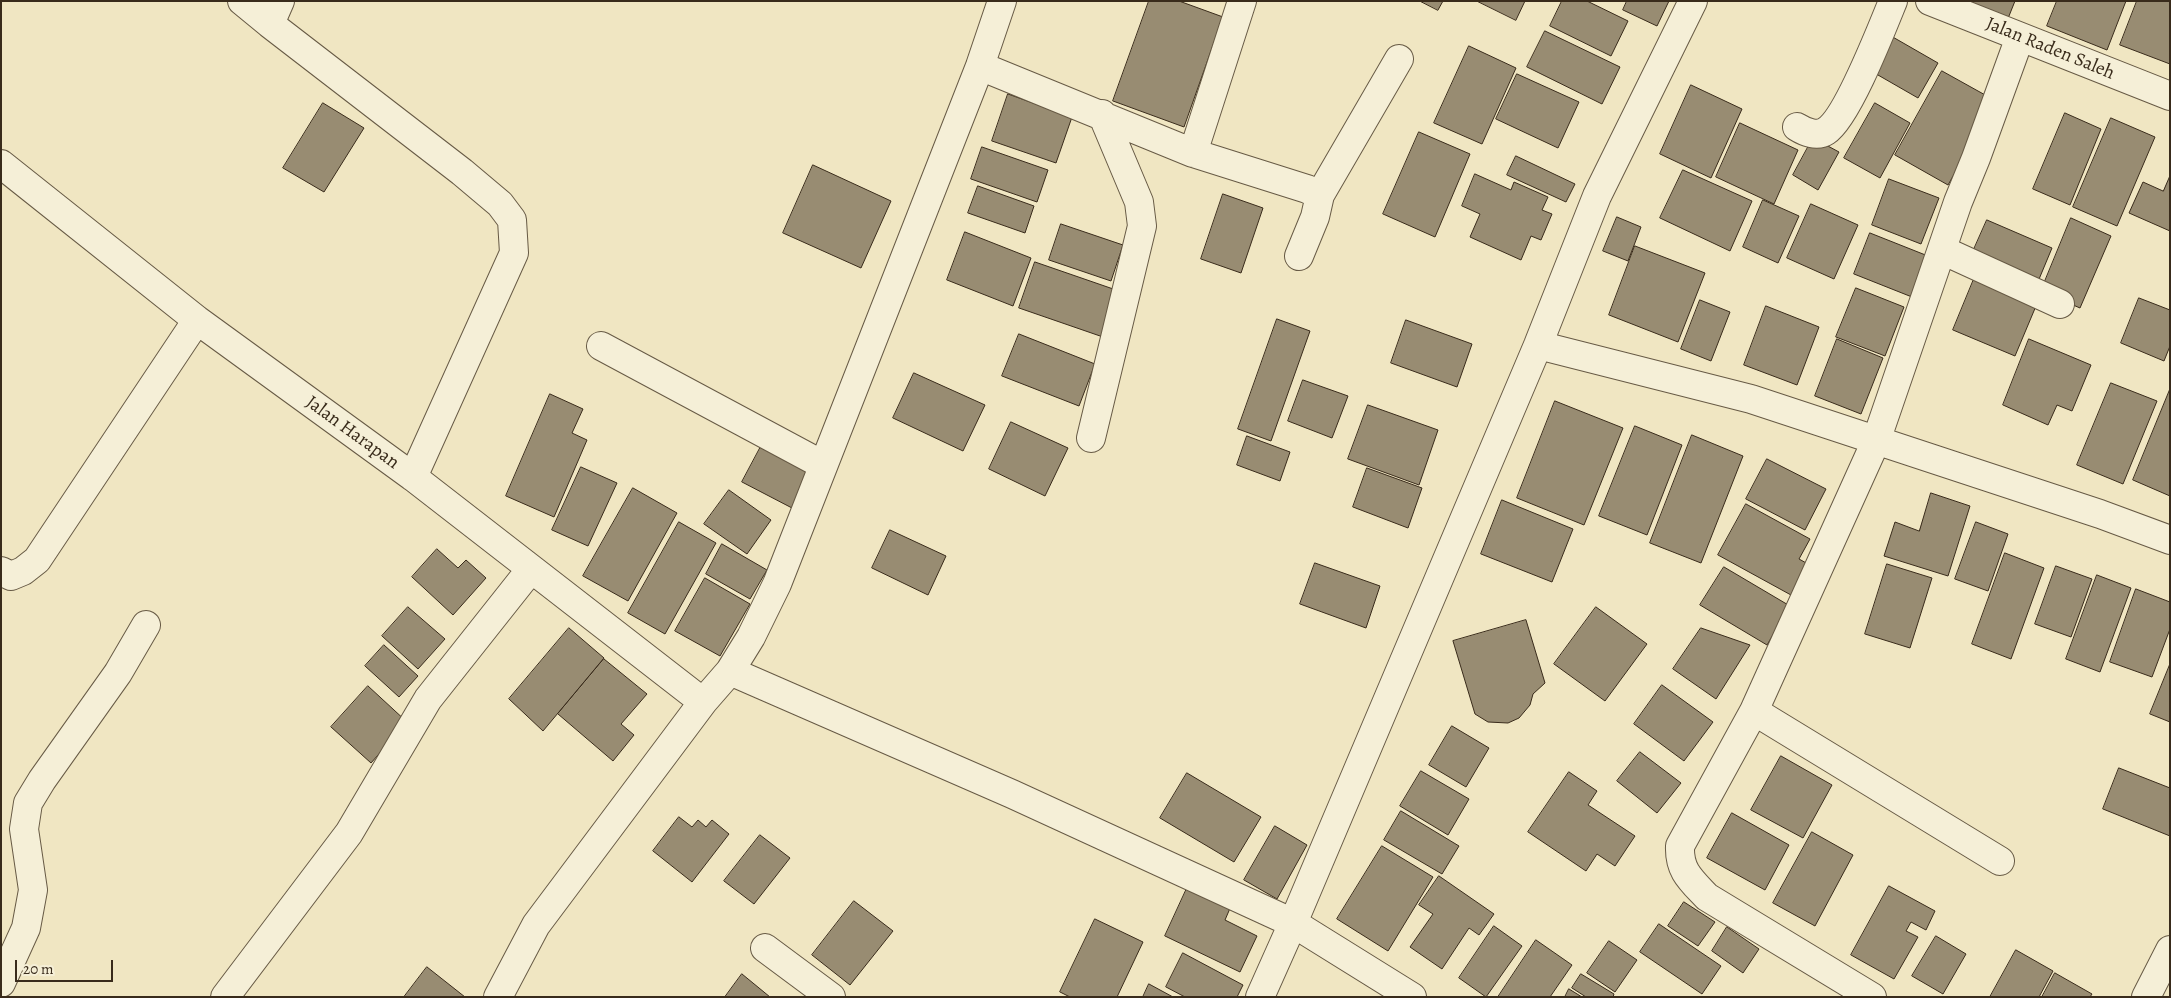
<!DOCTYPE html>
<html>
<head>
<meta charset="utf-8">
<style>
  body { margin:0 }
  #map { position:relative; width:2171px; height:998px; overflow:hidden; background:#f0e6c2; font-family:Alegreya,serif }
  canvas { display:block }
  .frame { position:absolute; inset:0; border:2px solid #392b1b; pointer-events:none }
  .scale { position:absolute; left:15px; top:960px; width:98px; height:22px; box-sizing:border-box; border:2px solid #392b1b; border-top:0; padding-left:6px; font-size:15px; line-height:18px; white-space:nowrap; color:#392b1b; -webkit-text-stroke:4px #f5efd7; paint-order:stroke }
</style>
</head>
<body>
<div id="map">
<canvas width="2171" height="998"></canvas>
<div class="frame"></div>
<div class="scale">20 m</div>
</div>
<script>
const ctx = document.querySelector('canvas').getContext('2d');
ctx.lineJoin = 'round';
function fillPath(path, color) { ctx.fillStyle = color; ctx.fill(path, 'evenodd'); }
function strokePath(path, color, width, dash) { ctx.strokeStyle = color; ctx.lineWidth = width; ctx.lineCap = dash ? 'butt' : 'round'; ctx.setLineDash(dash || []); ctx.stroke(path); }
function label(font, color, halo, rows, align = 'center') {
  ctx.font = font + ' Alegreya,serif'; ctx.lineWidth = 4; ctx.setLineDash([]); ctx.textBaseline = 'middle'; ctx.strokeStyle = halo; ctx.fillStyle = color; for (const [text, x, y, turn = 0] of rows) {
    ctx.save(); ctx.translate(x, y); ctx.rotate((+turn || 0) * Math.PI / 180); ctx.textAlign = isNaN(turn) ? turn : align; if (halo) ctx.strokeText(text, 0, 0); ctx.fillText(text, 0, 0); ctx.restore();
  }
}
const building = new Path2D(`
  M1149,1h30l44,16 -39,110 -71,-26z
  M1420,1h23l-5,9z
  M1477,1h48l-9,19z
  M1562,1h25l41,20 -17,35 -61,-30z
  M1627,1h42l-12,25 -34,-16z
  M1956,1h59l-8,20z
  M2057,1h69l-19,49 -60,-24z
  M2137,1h33v63l-50,-19z
  M1545,31l75,36 -18,37 -75,-37z
  M1891,36l47,27 -20,35 -47,-27z
  M1469,46l47,22 -34,76 -48,-21z
  M1942,71l54,30 -48,84 -53,-30z
  M1517,74l62,28 -21,46 -62,-29z
  M1691,85l51,24 -31,69 -51,-24z
  M1008,94l64,23 -16,46 -64,-22z
  M323,103l41,25 -40,64 -41,-24z
  M1875,103l35,20 -30,55 -36,-20z
  M2065,113l36,16 -31,76 -37,-16z
  M2111,118l44,19 -38,89 -44,-19z
  M1740,123l58,27 -24,54 -58,-27z
  M1419,132l51,22 -35,83 -52,-23z
  M1813,138l26,14 -21,38 -25,-15z
  M982,147l66,23 -11,32 -66,-23z
  M1516,156l59,28 -9,18 -59,-27z
  M813,165l78,36 -30,67 -78,-35z
  M1683,170l69,31 -22,50 -70,-33z
  M1475,174l36,16 3,-8 34,15 -6,13 10,4 -11,26 -10,-4 -10,24 -51,-23 10,-23 -18,-8z
  M2170,176v55l-41,-18 14,-31 20,9z
  M1889,179l50,19 -18,46 -49,-19z
  M978,186l56,20 -9,27 -57,-20z
  M1223,194l40,14 -22,65 -40,-14z
  M1763,200l36,16 -21,47 -35,-16z
  M1811,204l47,21 -24,54 -47,-21z
  M1617,217l24,10 -13,34 -25,-10z
  M2071,218l40,18 -31,72 -39,-17z
  M1987,220l65,28 -15,36 -66,-28z
  M1061,224l62,21 -12,36 -62,-21z
  M965,232l66,26 -18,48 -66,-26z
  M1870,233l58,23 -16,41 -58,-23z
  M1635,246l70,27 -27,69 -69,-27z
  M1035,262l84,29 -16,46 -84,-29z
  M1974,279l62,27 -21,50 -62,-26z
  M1856,288l48,19 -19,49 -49,-19z
  M2139,298l31,12v36l-6,15 -43,-18z
  M1700,300l30,12 -19,49 -30,-12z
  M1766,306l53,21 -22,58 -53,-20z
  M1277,319l33,12 -39,110 -33,-12z
  M1406,320l66,24 -15,43 -66,-24z
  M1019,334l76,30 -16,42 -77,-30z
  M1837,339l46,19 -22,56 -46,-18z
  M2029,339l62,26 -19,46 -15,-6 -9,20 -45,-20z
  M914,373l71,32 -22,46 -70,-33z
  M1303,380l45,16 -16,42 -44,-17z
  M2111,383l46,18 -34,83 -46,-19z
  M2170,389v107l-37,-16z
  M550,394l33,15 -11,24 15,7 -33,77 -48,-21z
  M1555,401l68,27 -39,97 -67,-27z
  M1368,405l70,25 -19,55 -71,-26z
  M1011,422l57,26 -23,48 -56,-27z
  M1635,426l47,19 -35,90 -48,-19z
  M1692,435l51,21 -42,107 -51,-20z
  M1247,436l43,16 -10,29 -43,-16z
  M766,437l49,26 -23,45 -50,-26z
  M1767,459l59,30 -21,41 -59,-31z
  M581,467l36,16 -29,63 -36,-16z
  M1367,468l55,20 -14,40 -55,-21z
  M633,488l44,25 -49,88 -45,-25z
  M729,490l42,30 -24,34 -43,-30z
  M1931,493l39,13 -22,70 -64,-20 11,-34 24,9z
  M1502,500l71,29 -21,53 -71,-28z
  M1746,504l64,35 -11,20 9,5 -17,31 -73,-40z
  M679,522l37,21 -51,91 -37,-21z
  M1976,522l32,12 -20,57 -33,-12z
  M890,530l56,26 -18,39 -56,-27z
  M722,544l45,26 -17,29 -44,-25z
  M437,549l21,19 8,-8 20,18 -33,37 -41,-38z
  M2005,553l39,15 -33,91 -39,-15z
  M1315,563l65,23 -14,42 -66,-24z
  M1887,564l45,14 -22,70 -45,-14z
  M2056,566l36,13 -21,58 -36,-13z
  M1724,567l66,39 -23,39 -67,-40z
  M2097,575l34,13 -31,84 -34,-13z
  M705,578l45,26 -30,52 -45,-25z
  M2136,589l34,13v27l-18,48 -42,-15z
  M408,607l37,32 -27,30 -36,-33z
  M1596,607l51,37 -42,57 -51,-37z
  M1526,620l19,63 -12,11 -3,11 -11,13 -11,5 -20,-1 -13,-8 -22,-73z
  M569,628l35,30 -61,73 -34,-32z
  M1701,628l49,17 -34,54 -43,-30z
  M384,645l34,31 -19,21 -34,-31z
  M604,659l43,35 -26,30 13,11 -21,26 -55,-47z
  M2170,664v58l-20,-8z
  M1662,685l51,37 -29,39 -50,-37z
  M368,686l39,36 -36,41 -40,-36z
  M1452,726l37,22 -23,39 -37,-22z
  M1640,752l41,31 -24,30 -40,-32z
  M1781,756l51,29 -29,53 -52,-28z
  M2119,768l51,20v48l-67,-27z
  M1421,771l48,28 -21,36 -48,-29z
  M1569,772l28,19 -9,14 47,31 -20,30 -18,-12 -11,17 -58,-39z
  M1187,773l74,44 -27,45 -74,-44z
  M1401,811l58,35 -17,28 -58,-34z
  M1732,813l57,32 -24,45 -58,-32z
  M679,817l13,10 6,-7 8,7 6,-7 17,14 -37,48 -39,-31z
  M1275,826l32,19 -30,54 -33,-19z
  M1812,832l41,23 -38,71 -42,-23z
  M760,835l30,23 -36,46 -30,-23z
  M1382,846l51,31 -45,74 -51,-32z
  M1439,876l55,38 -15,21 -10,-7 -27,41 -32,-22 23,-33 -14,-9z
  M1188,886l43,20 -6,14 32,16 -17,36 -75,-36z
  M1889,886l46,25 -9,19 -15,-8 -5,9 12,6 -24,42 -43,-24z
  M854,901l39,30 -43,54 -38,-30z
  M1684,902l31,20 -17,24 -30,-20z
  M1095,919l48,23 -26,55h-47l-10,-5z
  M1659,924l62,42 -19,28 -62,-42z
  M1494,926l28,20 -36,51 -27,-19z
  M1727,927l32,22 -16,24 -31,-22z
  M1936,936l30,18 -23,40 -31,-18z
  M1536,940l36,25 -22,32h-52z
  M1609,941l28,19 -22,32 -28,-19z
  M2016,950l37,21 -14,26h-49z
  M1183,953l60,32 -6,12h-52l-19,-10z
  M427,967l38,30h-61z
  M2055,973l37,21 -2,3h-48z
  M742,974l28,23h-45z
  M1581,974l33,20 -1,3h-27l-14,-9z
  M1149,984l24,13h-30z
  M1569,989l13,8h-17z`);
const street = new Path2D(`
  M242,1l28,23 10,-23
  M1930,1l240,95
  M270,24l192,148 38,32 12,16 2,33 -101,224
  M980,66l213,87 49,-152
  M1797,127c8,5 20,10 29,4 21,-13 56,-103 67,-130
  M1193,153l114,36 13,6 -5,22 -16,39
  M1,164l196,156 216,157 290,225
  M1320,195l79,-136
  M1942,250l118,54
  M1538,345l213,54 349,115 70,26
  M601,346l222,119
  M1091,438l51,-212 -3,-24 -37,-88
  M1,571l10,5 12,-5 14,-11 160,-240
  M730,671l282,123 281,129 119,74
  M1754,711l246,150
  M765,948l66,49
  M1,983l25,-55 7,-38 -9,-61 4,-26 14,-23 76,-107 28,-48
  M225,997l124,-164 79,-134 103,-130
  M498,997l38,-72 167,-223 27,-31 21,-34 26,-53 203,-518 22,-65
  M1260,997l33,-74 245,-578 59,-149 96,-195
  M1872,997l-165,-100c-16,-17 -28,-26 -27,-51l74,-135 122,-270 82,-239 18,-44 44,-121
  M2146,997l24,-47`);
const streetNames = [
  ["Jalan Raden Saleh",2050,49,22],
  ["Jalan Harapan",352,433,36]
];
fillPath(building, '#988c72');
strokePath(building, '#392b1b', 1);
strokePath(street, '#675a45', 30);
strokePath(street, '#f5efd7', 28);
label('19px', '#392b1b', '#f5efd7', streetNames);
</script>
</body>
</html>
